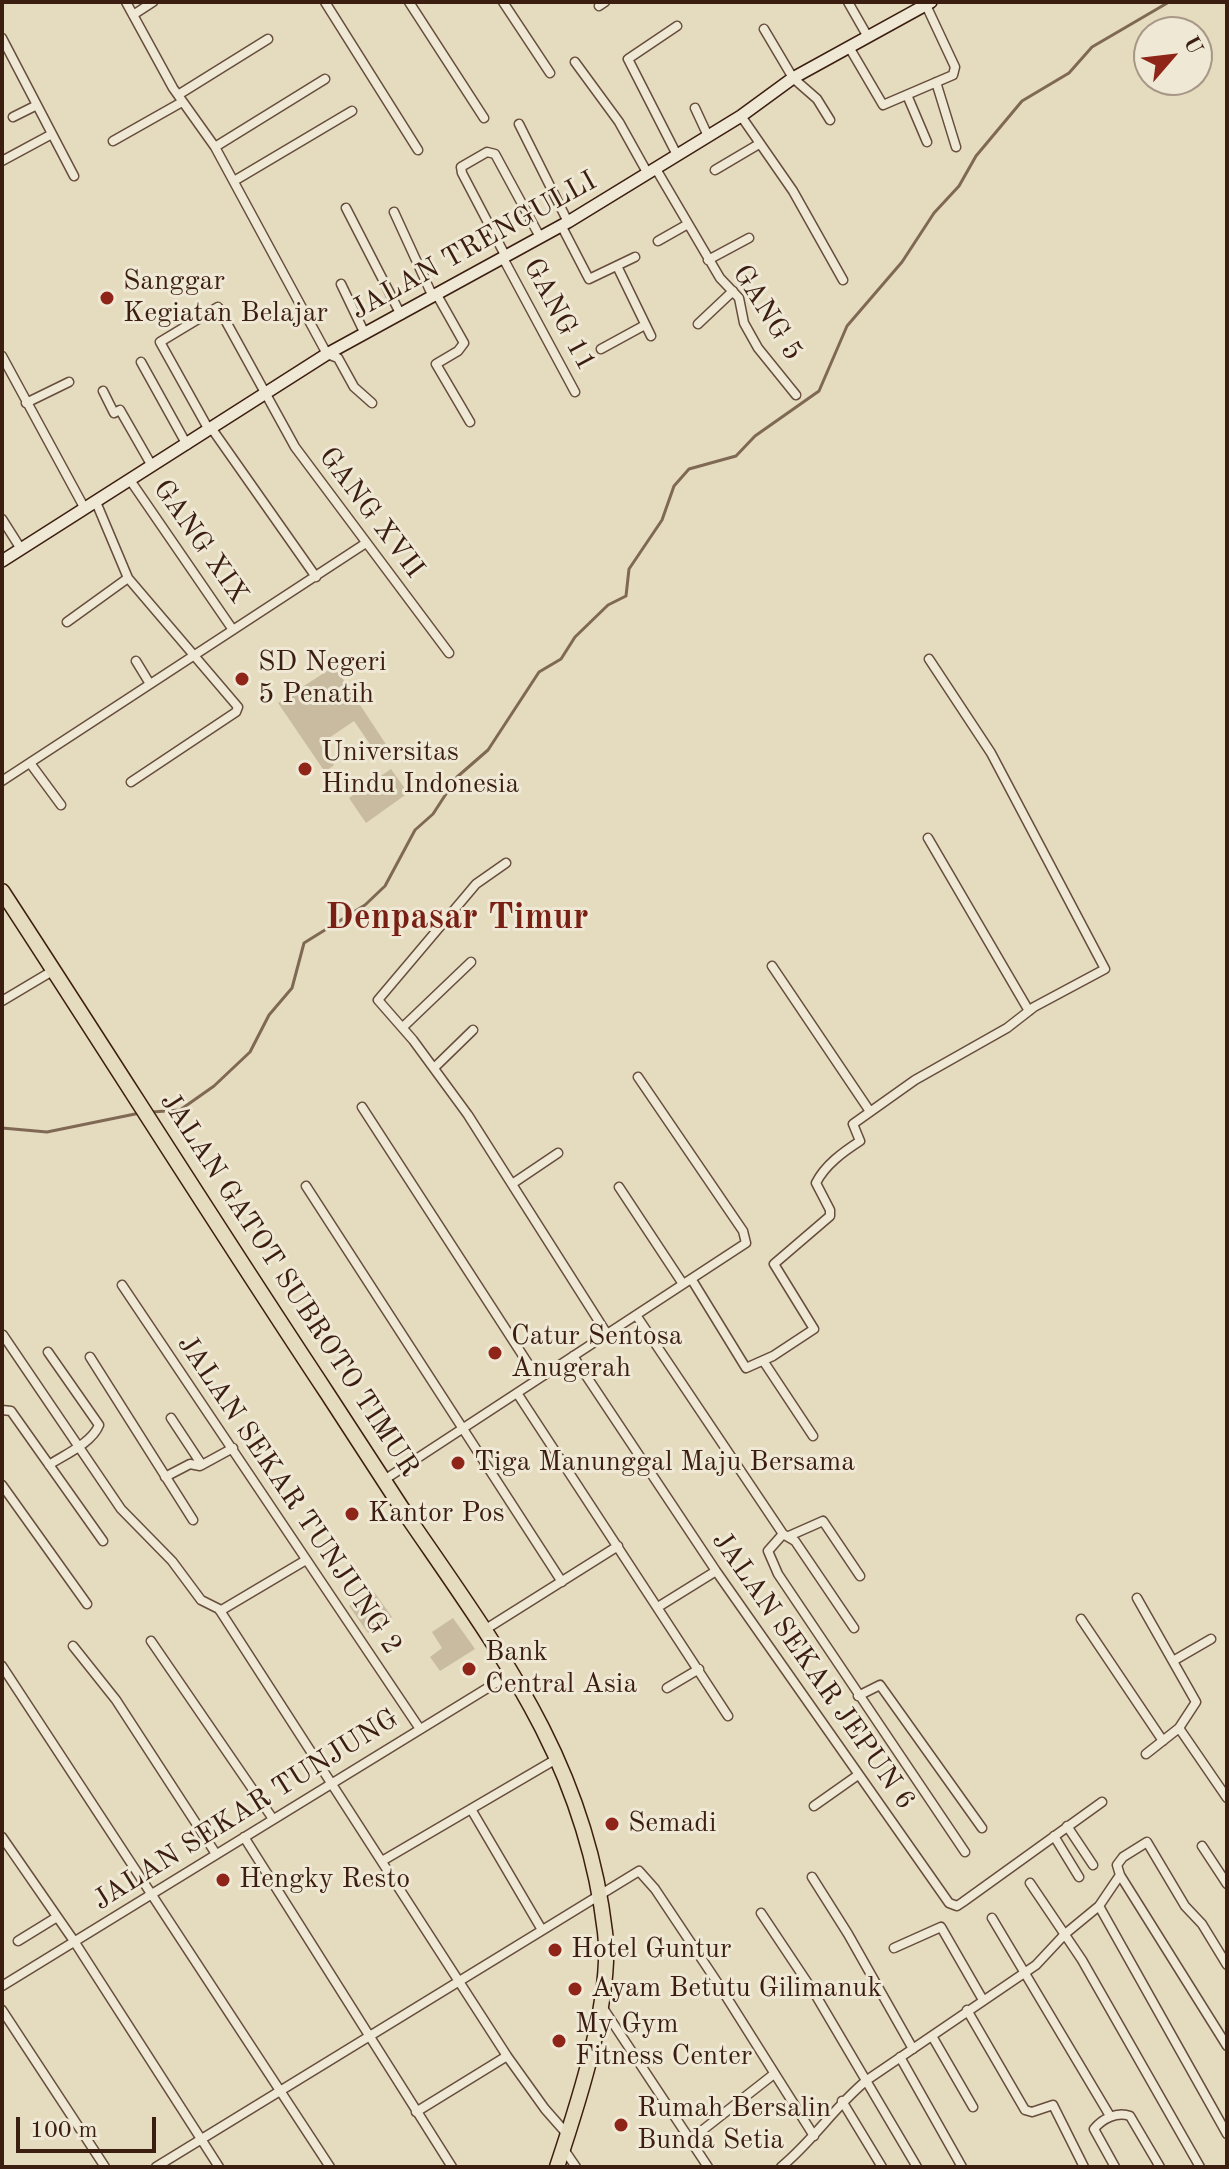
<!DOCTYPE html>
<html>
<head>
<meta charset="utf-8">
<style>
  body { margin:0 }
  #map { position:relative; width:1229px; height:2169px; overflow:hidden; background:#e5dbbe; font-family:"Old Standard TT",serif }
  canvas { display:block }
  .frame { position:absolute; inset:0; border:4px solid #3c1e10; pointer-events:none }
  .north { position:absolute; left:1133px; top:16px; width:80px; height:80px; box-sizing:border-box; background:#eee8d5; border:2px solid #a79786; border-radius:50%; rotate:62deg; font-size:22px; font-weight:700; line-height:32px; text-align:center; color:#3c1e10 }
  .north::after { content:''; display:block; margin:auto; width:28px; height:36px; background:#8f2418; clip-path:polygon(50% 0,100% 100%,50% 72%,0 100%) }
  .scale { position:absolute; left:16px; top:2117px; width:140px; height:36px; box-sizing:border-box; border:4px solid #3c1e10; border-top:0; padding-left:10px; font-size:24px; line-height:28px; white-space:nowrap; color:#3c1e10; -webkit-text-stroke:6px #eee8d5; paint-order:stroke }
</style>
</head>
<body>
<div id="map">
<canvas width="1229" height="2169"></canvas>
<div class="frame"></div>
<div class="north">U</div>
<div class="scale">100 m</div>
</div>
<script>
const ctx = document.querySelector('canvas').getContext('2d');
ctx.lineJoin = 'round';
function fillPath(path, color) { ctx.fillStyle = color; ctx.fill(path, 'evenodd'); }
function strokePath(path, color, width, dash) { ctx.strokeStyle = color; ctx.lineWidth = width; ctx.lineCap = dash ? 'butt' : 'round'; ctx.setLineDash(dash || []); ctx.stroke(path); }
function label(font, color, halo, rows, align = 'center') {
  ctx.font = font + ' "Old Standard TT",serif'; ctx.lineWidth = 6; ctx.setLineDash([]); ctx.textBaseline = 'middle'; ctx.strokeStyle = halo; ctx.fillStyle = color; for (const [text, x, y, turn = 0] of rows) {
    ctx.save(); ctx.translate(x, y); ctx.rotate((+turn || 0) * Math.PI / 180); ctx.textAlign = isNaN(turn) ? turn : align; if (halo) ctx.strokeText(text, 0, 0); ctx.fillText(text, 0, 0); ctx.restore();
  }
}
const green = new Path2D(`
  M330,669l9,4 52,79 -10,8 -27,-39 -34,23 14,21 -9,7 -47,-69z
  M391,769l17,24 -42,30 -17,-25z
  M374,1592l18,25 -24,16 -19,-27z
  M453,1618l22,31 -35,22 -10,-14 12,-9 -10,-16z`);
const stream = new Path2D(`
  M152,1112l28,-2 34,-24 36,-34 19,-37 23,-27 12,-45 61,-38 20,-19 30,-56 18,-16 24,-37 31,-27 51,-78 22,-13 14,-22 33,-32 18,-9 3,-27 33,-49 12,-34 15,-17 47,-13 19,-20 64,-45 28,-65 55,-64 32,-49 25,-27 17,-30 46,-55 47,-28 23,-26 77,-45
  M2,1128l45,4 93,-19`);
const minor = new Path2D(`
  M126,2l47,86 42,59 112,207 11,4 16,29 18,16
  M325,2l93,148
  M409,2l75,116
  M503,2l47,71
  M848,2l20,35
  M599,6l6,-4
  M133,15l20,-13
  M677,26l-49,33 49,96
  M764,29l29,49 24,21 13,21
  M2,38l72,138
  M849,47l34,58 70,-30 2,-8 -30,-64
  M575,62l44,60 29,52
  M936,82l20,65
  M178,95l90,-56
  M907,95l20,47
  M695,108l13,28
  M741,116l52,75 50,89
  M13,117l24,-12
  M519,124l49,98
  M113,141l69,-39
  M215,147l110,-68
  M2,161l50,-27
  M656,169l64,109 19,20 5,25 14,25 38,47
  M715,170l44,-26
  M234,181l118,-70
  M346,208l55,107
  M394,212l39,85
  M561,225l28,54 46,-22
  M658,241l30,-17
  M506,257l-44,-84 -1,-6 26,-15 8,2 45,83
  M503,258l72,134
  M708,260l41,-22
  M617,266l34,70
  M341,284l24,50
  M437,295l27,48 -6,8 -22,13 34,58
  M698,324l35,-33
  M601,349l44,-24
  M2,356l83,153
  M141,362l46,83
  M103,391l11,22 6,-3 32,56
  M26,403l43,-21
  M212,429l104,148
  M209,430l-49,-88 58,-35 77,140 154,206
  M130,480l103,150
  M96,502l32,76 110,129 -2,5 -105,70
  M2,519l19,30
  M67,622l61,-44
  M136,661l14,23
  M30,763l31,42
  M2,781l364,-238
  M928,838l101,173
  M506,863l-30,21 -98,116 35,40 55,75 139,219
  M772,966l97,144
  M2,1001l52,-31
  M403,1027l68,-65
  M434,1068l39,-38
  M362,1107l176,272
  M512,1184l46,-31
  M306,1186l256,396
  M619,1187l64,97
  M692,1280l54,88 27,-12 41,-27 -40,-65 56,-48v-6l-14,-27c9,-18 27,-31 44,-42l-7,-17 62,-44 92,-52 27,-21 71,-38 -114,-216 -62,-94
  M122,1285l298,444
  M636,1315l147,219 12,7 59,87
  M3,1335l118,174 51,52 29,39 18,9 288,447 38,53 22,25
  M48,1352l51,73c-7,18 -35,30 -50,40
  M573,1356l143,215 233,332 8,3 6,-4 139,-100
  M90,1357l103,163
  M764,1362l49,74
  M517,1393l211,323
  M2,1410l9,1 92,130
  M171,1418l31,47
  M165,1477l25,-13 10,2 33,-18
  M384,1480l362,-237 -3,-12 -105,-154
  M2,1485l85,119
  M783,1534l-15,17 10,23 187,278
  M789,1536l34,-15 37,55
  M1137,1598l59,104 -17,26 -33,26
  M658,1607l58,-36
  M220,1611l86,-51
  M1081,1619l82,122
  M486,1629l132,-83
  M151,1641l122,178
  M73,1646l43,54 100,154
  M1173,1661l38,-22
  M2,1666l328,501
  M667,1688l32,-19
  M858,1696l22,-11 102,143
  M1179,1728l48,70
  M814,1806l44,-31
  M471,1809l71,121
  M1067,1826l26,39
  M1054,1836l25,41
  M2,1837l72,104 145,226
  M244,1837l208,330
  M1202,1846l25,38
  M382,1861l176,-103
  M812,1877l36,57 65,115
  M1030,1883l52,77 118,207
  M1099,1906l128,228
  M761,1913l54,81 102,173
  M992,1918l118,198
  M18,1941l39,-24
  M894,1948l47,-21 42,73
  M1227,1965l-25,-41 -17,-18 -38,-64 -24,15 -6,8 3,10 107,171
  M2,1986l510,-313
  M603,2008l105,159
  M2,2010l103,157
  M967,2010l58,100 7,2 21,-7 31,62
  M932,2036l41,71
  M900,2057l62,110
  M842,2101l40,66
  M416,2112l91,-56
  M690,2140l84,-66
  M563,2148l13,19
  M156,2167l483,-296 16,18 62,93 97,154
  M781,2167c32,-26 54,-61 86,-87l169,-115 29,-31 34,-28 21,-31
  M1115,2167l-21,-38c8,-10 23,-18 36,-13l30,51`);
const secondary = new Path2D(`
  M2,561l325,-207 241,-132 173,-106 52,-38 138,-76`);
const trunk = new Path2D(`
  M2,891c109,167 215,336 325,502 27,41 53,82 80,123 93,136 178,246 198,416 8,65 -27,172 -48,235`);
const markers = [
  [107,298,8,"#8f2418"],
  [242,679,8,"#8f2418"],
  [305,769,8,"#8f2418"],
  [495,1353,8,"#8f2418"],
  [458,1463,8,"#8f2418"],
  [352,1514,8,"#8f2418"],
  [469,1669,8,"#8f2418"],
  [612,1824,8,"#8f2418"],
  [223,1880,8,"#8f2418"],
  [555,1950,8,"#8f2418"],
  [575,1989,8,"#8f2418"],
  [559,2041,8,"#8f2418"],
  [621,2125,8,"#8f2418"]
];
const streetNames = [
  ["JALAN TRENGULLI",474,246,-29],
  ["GANG 5",767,313,58],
  ["GANG 11",559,315,62],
  ["GANG XVII",371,513,53],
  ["GANG XIX",200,542,55],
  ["JALAN GATOT SUBROTO TIMUR",289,1285,57],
  ["JALAN SEKAR TUNJUNG 2",289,1495,56],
  ["JALAN SEKAR JEPUN 6",813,1671,55],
  ["JALAN SEKAR TUNJUNG",246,1810,-32]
];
const poiNames = [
  ["Sanggar",123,282],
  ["Kegiatan Belajar",123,314],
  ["SD Negeri",258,663],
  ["5 Penatih",258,695],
  ["Universitas",321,753],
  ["Hindu Indonesia",321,785],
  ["Catur Sentosa",511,1337],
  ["Anugerah",511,1369],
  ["Tiga Manunggal Maju Bersama",474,1463],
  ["Kantor Pos",368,1514],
  ["Bank",485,1653],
  ["Central Asia",485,1685],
  ["Semadi",628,1824],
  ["Hengky Resto",239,1880],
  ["Hotel Guntur",571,1950],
  ["Ayam Betutu Gilimanuk",591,1989],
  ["My Gym",575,2025],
  ["Fitness Center",575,2057],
  ["Rumah Bersalin",637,2109],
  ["Bunda Setia",637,2141]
];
const districtNames = [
  ["Denpasar Timur",457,919]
];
fillPath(green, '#c8bba0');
strokePath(stream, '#7f6955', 3);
strokePath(minor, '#664d3c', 11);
strokePath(secondary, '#3c1e10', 14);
strokePath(trunk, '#3c1e10', 17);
strokePath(minor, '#eee8d5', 8);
strokePath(secondary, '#eee8d5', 11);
strokePath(trunk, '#e5dbbe', 14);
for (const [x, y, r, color] of markers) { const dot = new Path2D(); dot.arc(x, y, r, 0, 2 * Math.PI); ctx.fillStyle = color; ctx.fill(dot); strokePath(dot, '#eee8d5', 3); }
label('28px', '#3c1e10', '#eee8d5', streetNames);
label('28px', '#3c1e10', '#eee8d5', poiNames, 'left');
label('bold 36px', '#7a1f14', '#eee8d5', districtNames);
</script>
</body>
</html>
